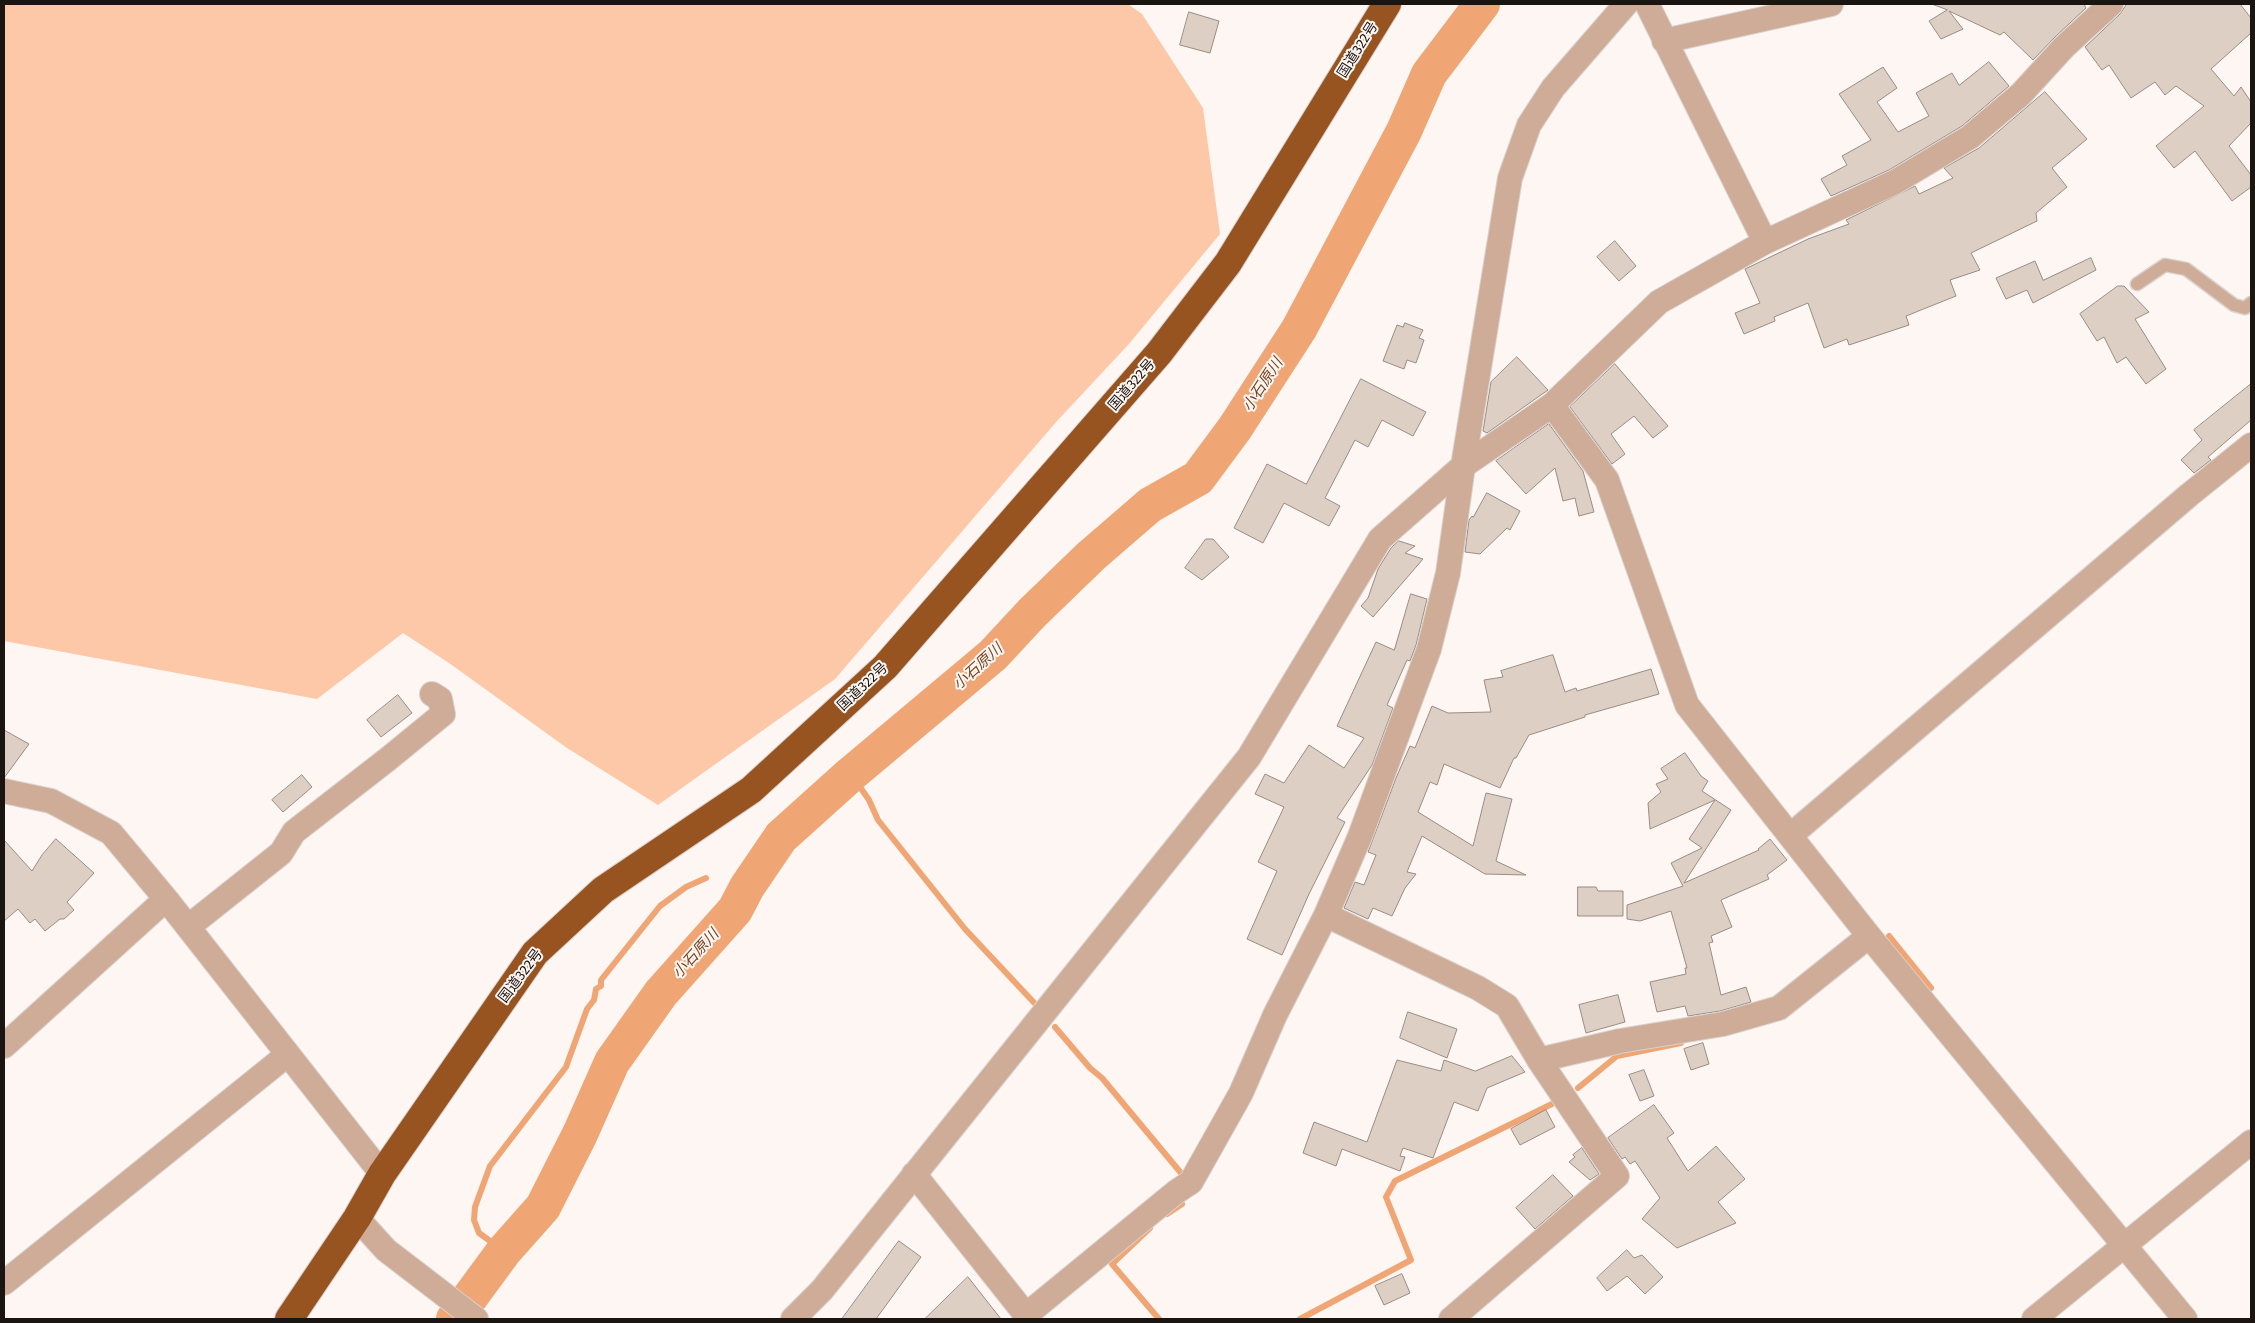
<!DOCTYPE html>
<html>
<head>
<meta charset="utf-8">
<style>
  body { margin:0 }
  #map { position:relative; width:2255px; height:1323px; overflow:hidden; background:#fdf6f2; font-family:"Fira Sans",sans-serif }
  canvas { display:block }
  .frame { position:absolute; inset:0; border:5px solid #1b1512; pointer-events:none }
</style>
</head>
<body>
<div id="map">
<canvas width="2255" height="1323"></canvas>
<div class="frame"></div>
</div>
<script>
const ctx = document.querySelector('canvas').getContext('2d');
ctx.lineJoin = 'round';
function fillPath(path, color) { ctx.fillStyle = color; ctx.fill(path, 'evenodd'); }
function strokePath(path, color, width, dash) { ctx.strokeStyle = color; ctx.lineWidth = width; ctx.lineCap = dash ? 'butt' : 'round'; ctx.setLineDash(dash || []); ctx.stroke(path); }
function label(font, color, halo, rows, align = 'center') {
  ctx.font = font + ' "Fira Sans","Noto Sans JP",sans-serif'; ctx.lineWidth = 4; ctx.setLineDash([]); ctx.textBaseline = 'middle'; ctx.strokeStyle = halo; ctx.fillStyle = color; for (const [text, x, y, turn = 0] of rows) {
    ctx.save(); ctx.translate(x, y); ctx.rotate((+turn || 0) * Math.PI / 180); ctx.textAlign = isNaN(turn) ? turn : align; if (halo) ctx.strokeText(text, 0, 0); ctx.fillText(text, 0, 0); ctx.restore();
  }
}
const green = new Path2D(`
  M4,4h1124l14,10 61,94 17,126 -92,111 -71,76 -222,258 -177,126 -91,-57 -118,-85 -46,-30 -86,66 -313,-58z`);
const stream = new Path2D(`
  M851,774l18,26 9,20 87,109 75,80
  M1889,936l42,52
  M1055,1027l35,41 12,10 79,95
  M1578,1088l39,-32 64,-13
  M1167,1214l15,-10
  M1150,1228l-38,36 47,55
  M504,1251l-25,-18 -5,-13 1,-13 15,-41 76,-99 21,-58 7,-9 2,-11 5,-3v-6l59,-74 26,-19 20,-9
  M1300,1319l111,-59 -25,-63 9,-16 163,-80`);
const river = new Path2D(`
  M454,1319l50,-68 39,-44 37,-73 32,-72 49,-69 74,-83 12,-23 34,-50 70,-63 142,-119 39,-42 59,-57 59,-51 48,-27 37,-50 64,-99 105,-198 25,-57 53,-70`);
const building = new Path2D(`
  M1932,4h152l2,4 -31,29 -22,23 -29,-28 -4,3 -51,-24 14,18 -22,10 -12,-18 18,-11z
  M2127,4h113l11,14v15l-40,36 23,27 7,-9 10,15v21l-22,23 22,29v12l-19,14 -37,-50 -21,17 -18,-22 48,-40 -28,-20 -11,9 -10,-13 -24,16 -22,-33 -7,5 -17,-23 35,-33z
  M1189,12l30,9 -9,32 -30,-8z
  M1989,62l20,24 -47,40 -73,44 -58,26 -10,-17 26,-14 -5,-9 29,-16 -32,-46 44,-27 14,21 -20,14 21,30 31,-16 -13,-23 36,-20 7,12z
  M2045,92l42,47 -35,29 15,19 -31,26 1,8 -66,32 9,17 -30,10 6,16 -50,20 3,9 -60,20 -2,-6 -23,9 -16,-45 -34,14 1,4 -31,13 -9,-21 25,-10 -15,-34 63,-30 41,-15 -3,-4 69,-34 4,8 34,-16 -9,-10 35,-20z
  M1615,241l21,25 -17,15 -22,-24z
  M2091,258l5,12 -63,33 -6,-13 -21,9 -10,-21 39,-17 8,19z
  M2118,286h6l25,26 -14,7 31,50 -20,15 -20,-27 -9,6 -13,-26 -7,4 -17,-27z
  M1405,323l18,7 -4,8 5,2 -8,23 -9,-3 -3,9 -21,-8 14,-36 6,2z
  M1517,357l31,33 -61,43 -4,-2 8,-49z
  M1615,364l53,62 -15,12 -19,-22 -23,18 14,20 -13,10 -42,-57z
  M1361,379l65,33 -13,24 -31,-16 -14,27 -13,-7 -30,58 15,8 -11,20 -45,-23 -21,40 -29,-15 33,-64 39,20z
  M2251,384v36l-43,37 3,3 -17,13 -13,-13 21,-20 -8,-10z
  M1549,424l34,47 11,41 -15,4 -4,-18 -12,3 -8,-33 -29,26 -30,-33z
  M1487,493l33,18 -10,19 -3,-2 -27,26 -15,-2 4,-32 3,-4 1,1z
  M1206,539h7l16,18 -27,23 -17,-12z
  M1399,541l16,5 -10,7 18,6 -50,58 -12,-11 7,-8 10,-29 13,-21z
  M1411,594l16,5 -11,46 -6,16 -3,-1 -20,45 6,3 -21,57 -35,53 8,4 -36,72 -27,61 -35,-16 30,-68 -19,-9 26,-55 -29,-13 10,-20 19,9 25,-38 35,23 20,-30 -27,-12 39,-84 18,8z
  M1553,655l12,37 11,-4 1,3 74,-22 8,25 -74,21v2l-56,18 -13,23h-2l-14,30 -56,-24 -7,21 -7,-3 -12,30 55,34 13,-53 26,6 -16,62 30,14 -41,-1 -63,-38 -15,36 9,2 -11,14 -13,28 -19,-8 -5,11 -24,-11 11,-26 9,3 12,-30 -8,-3 28,-74 14,-32 5,2 17,-42 16,7 43,-1 -7,-32 19,-3 -2,-6z
  M398,695l14,18 -31,24 -14,-17z
  M4,730l25,14 -25,34z
  M1685,753l16,23 7,5 -6,10 29,19 -47,73 75,-33 -1,-1 12,-10 17,21 -20,15 2,4 -48,21 11,27 -21,9 2,6 -4,1 12,52 25,-8 5,15 -31,9 -32,5 -3,-10 -28,6 -7,-30 36,-8 -1,-6h2l-16,-57 -31,10 -13,-2v-14l56,-19 -12,-23 31,-15 -13,-9 26,-39 -65,29 -2,-26 13,-11 -5,-8 12,-5 -7,-10z
  M302,775l10,12 -29,25 -11,-12z
  M56,839l38,34 -27,29 7,8 -10,9h-4l-15,12 -10,-12 -5,4 -12,-14 -14,12v-81l28,31 10,-16z
  M1578,887h18l2,4h25v25h-45z
  M1618,995l7,27 -39,11 -7,-28z
  M1408,1012l49,17 -10,29 -47,-20z
  M1703,1043l6,21 -18,6 -7,-21z
  M1512,1056l13,16 -38,16 -9,23 -24,-9 -21,56 -30,-10 -3,8 5,1 -5,14 -58,-22 -6,17 -33,-13 11,-31 53,20 30,-82 44,11 3,-11 31,11z
  M1644,1070l10,26 -14,5 -11,-26z
  M1654,1105l20,28 -7,5 21,33 28,-25 29,33 -27,23 18,21 -59,25 -35,-29 18,-21 -25,-37 -5,3 -5,-7 -3,2 -14,-21z
  M1546,1110l9,17 -35,18 -9,-16z
  M1582,1148l17,26 -9,6 -21,-18 6,-5 -2,-2z
  M1553,1175l20,21 -38,33 -19,-21z
  M899,1241l22,16 -45,62h-34z
  M1627,1250l7,8 8,-3 21,22 -18,17 -18,-18 -20,15 -10,-13z
  M1402,1274l8,19 -26,12 -9,-19z
  M968,1277l33,42h-76z`);
const lane = new Path2D(`
  M2137,284l28,-19 21,4 48,36 11,3 6,-5`);
const street = new Path2D(`
  M1647,4l118,238
  M1664,41l167,-37
  M1552,405l55,75 80,225 182,231 316,383
  M4,791l47,10 60,32 55,66
  M1791,835l398,-340 62,-50
  M1326,915l152,73 29,18 32,54 78,116 -166,143
  M188,927l93,-74 13,-21 94,-73 55,-45 -3,-15 -8,-5
  M4,1046l162,-147 216,275
  M1539,1060l81,-19 103,-17 56,-16 90,-72
  M914,1174l112,141 150,-123 15,-10 50,-89 34,-78 51,-100 34,-79 69,-187 19,-76 15,-107 47,-288 19,-53 24,-37 73,-84
  M357,1218l29,32 90,69
  M4,1283l283,-228
  M793,1319l29,-29 427,-533 131,-218 83,-73 89,-61 107,-103 106,-60 130,-60 75,-45 51,-43 43,-47 47,-43
  M2034,1319l217,-177`);
const highway = new Path2D(`
  M289,1319l68,-101 25,-44 153,-221 68,-63 148,-100 134,-123 274,-314 69,-90 159,-259`);
const streetNames = [
  ["国道322号",1358,50,-58],
  ["国道322号",1132,385,-49],
  ["国道322号",863,687,-43],
  ["国道322号",521,976,-53]
];
const waterNames = [
  ["小石原川",1263,385,-57],
  ["小石原川",978,667,-42],
  ["小石原川",696,954,-48]
];
fillPath(green, '#fcc8a7');
strokePath(stream, '#f0a574', 6);
strokePath(river, '#f0a574', 36);
fillPath(building, '#decfc5');
strokePath(building, '#9a8c83', 1);
strokePath(lane, '#d9d2ce', 15);
strokePath(street, '#d9d2ce', 26);
strokePath(highway, '#d9d2ce', 30);
strokePath(lane, '#ceac97', 12);
strokePath(street, '#ceac97', 24);
strokePath(highway, '#975421', 28);
label('14px', '#1b1512', '#fdf6f2', streetNames);
label('italic 15px', '#754420', '#fdf6f2', waterNames);
</script>
</body>
</html>
